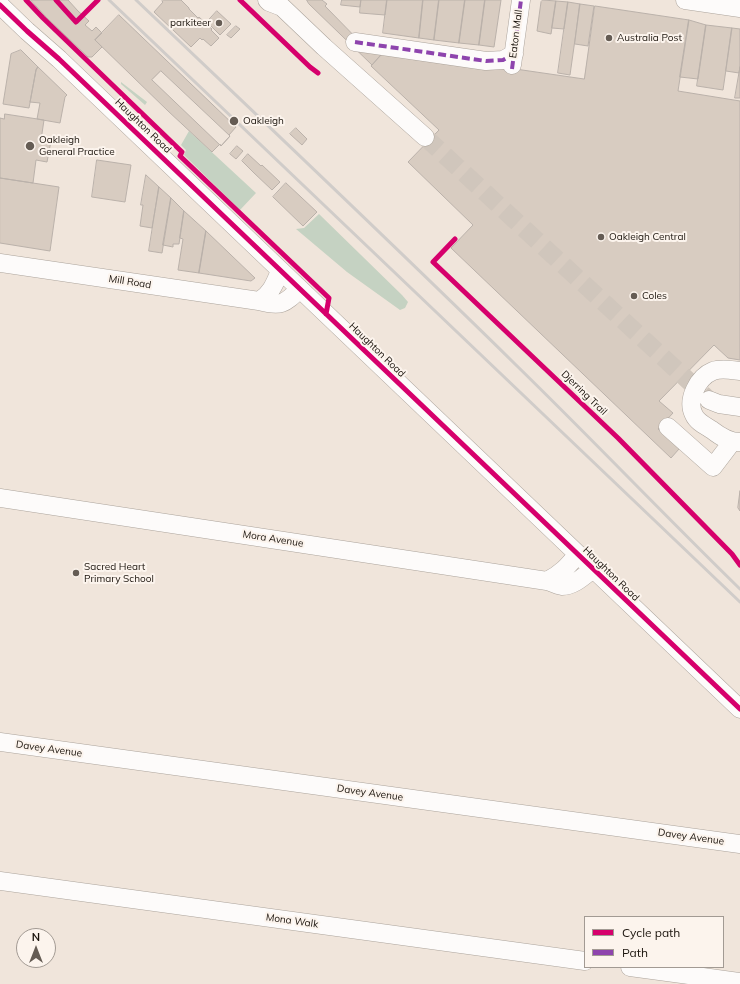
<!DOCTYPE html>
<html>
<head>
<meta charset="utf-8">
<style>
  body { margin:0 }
  #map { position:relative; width:740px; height:984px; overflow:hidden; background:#f0e5db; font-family:Mulish,sans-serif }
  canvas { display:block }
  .legend { position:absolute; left:584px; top:916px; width:140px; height:52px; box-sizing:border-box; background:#fcf4ed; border:1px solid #a29a93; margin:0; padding:5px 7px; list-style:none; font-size:12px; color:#1a130c }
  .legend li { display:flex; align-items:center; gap:8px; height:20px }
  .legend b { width:20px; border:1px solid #a29a93 }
  .north { position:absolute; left:16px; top:928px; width:40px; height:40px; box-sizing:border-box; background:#fcf4ed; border:1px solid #a29a93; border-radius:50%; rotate:0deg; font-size:11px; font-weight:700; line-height:16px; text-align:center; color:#1a130c }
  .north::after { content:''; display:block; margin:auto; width:14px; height:18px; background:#655c54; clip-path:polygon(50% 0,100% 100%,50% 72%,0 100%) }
</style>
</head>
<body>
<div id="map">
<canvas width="740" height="984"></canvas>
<ul class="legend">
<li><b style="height:5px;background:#d6006c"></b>Cycle path</li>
<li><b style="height:5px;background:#8e44ad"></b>Path</li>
</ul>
<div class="north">N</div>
</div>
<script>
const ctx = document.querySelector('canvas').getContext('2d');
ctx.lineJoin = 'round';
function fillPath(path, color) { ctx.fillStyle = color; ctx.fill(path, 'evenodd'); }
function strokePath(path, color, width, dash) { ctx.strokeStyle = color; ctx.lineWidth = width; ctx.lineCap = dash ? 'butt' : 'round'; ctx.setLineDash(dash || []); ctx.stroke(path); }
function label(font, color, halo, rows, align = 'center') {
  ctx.font = font + ' Mulish,sans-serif'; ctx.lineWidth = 4; ctx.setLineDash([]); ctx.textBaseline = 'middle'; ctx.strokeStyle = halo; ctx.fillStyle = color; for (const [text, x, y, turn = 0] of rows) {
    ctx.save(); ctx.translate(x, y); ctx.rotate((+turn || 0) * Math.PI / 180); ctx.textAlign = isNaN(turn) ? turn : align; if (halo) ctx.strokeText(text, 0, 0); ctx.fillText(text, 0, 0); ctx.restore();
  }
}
const green = new Path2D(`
  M121,82l26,20 -2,3 -24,-21z
  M189,131l67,62 -16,17 -56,-55 2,-5 -5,-5z
  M319,214l83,81 6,7 -3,6 -5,2 -53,-38 -51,-43 8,-1z`);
const building = new Path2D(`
  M31,0h37l10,11 11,10 -4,4 7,6 4,-4 6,6 -7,7 7,7 -10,10h-4l-41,-39z
  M163,0h18l8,8v1l9,9 1,-1 13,12 -1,1 8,8 -8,8 -8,-7 -1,1 -2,-2 -9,9 -37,-35 9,-10 -1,-1z
  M307,0h15l5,4 -2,2 43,44 3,-3 10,8 -9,10 -63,-61z
  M342,0h19l-1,7 -19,-2z
  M361,0h26l-2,15 -25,-2z
  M387,0h36l-4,38 -36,-5z
  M423,0h16l-5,40 -15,-2z
  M439,0h26l-6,43 -25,-3z
  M465,0h20l-6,45 -20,-2z
  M485,0h16l-7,47 -15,-2z
  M543,0l13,1 -5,33 -14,-3 4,-29z
  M556,1l12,1 -4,27 -12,-1z
  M568,2l12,2 -10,71 -12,-2z
  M580,4l14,2 -6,40 -13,-2z
  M595,6l94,14 -11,71 62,10v259l-12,-2 -14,-13 -55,56 14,12 -15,16 21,20 -8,9 -220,-210 22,-23 -65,-63 31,-32 -68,-64 14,-16 199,29z
  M217,11l14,13 -11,11 -13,-13z
  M119,15l117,112 -7,8 1,1 -9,10 -1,-2 -8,8 -44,-41 -73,-71z
  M689,20l17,5 -8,54 -18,-2z
  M706,25l26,3 -9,62 -26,-4z
  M236,26l4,3 -9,9 -4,-3z
  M732,28l8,1v38l-1,6 -13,-2z
  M21,50l17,17 -2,3 -7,38 -26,-4 8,-50z
  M38,67l29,28 -2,2 -5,26 -23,-4 3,-16 -10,-1 6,-32z
  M740,67v31h-5z
  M161,71l69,65 -9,10 -69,-66z
  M5,114l39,6 -3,20 10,1 -4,21 -11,-2 -3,23 -33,-5v-60l4,1z
  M296,128l11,11 -5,6 -12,-11z
  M237,146l6,5 -7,8 -6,-5z
  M248,154l13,12 1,-1 18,17 -8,8 -18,-17 -12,-12z
  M97,160l34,5 -6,37 -33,-5z
  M146,175l13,12 -7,41 -12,-2 3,-21h-2z
  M0,178l59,9 -9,64 -50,-8z
  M286,183l31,29 -14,14 -30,-29z
  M159,187l12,11 -9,55 -13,-2z
  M171,198l13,13 -5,33h-6v3l-10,-2z
  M184,211l22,20 -7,42 -21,-3 5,-31 -3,-1z
  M206,231l49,47 -4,3 -52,-8z
  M740,491v20l-2,-3z`);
const minorTunnel = new Path2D(`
  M425,137l282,261`);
const minor = new Path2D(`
  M267,0l2,2 13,5 42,40 101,90
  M685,0l55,8
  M0,5l27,26 32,28 681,650
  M355,42l131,19 17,-1 11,-6
  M512,65l9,-65
  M0,263l259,38c22,6 25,3 41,-12
  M259,301c12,-7 16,-18 21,-30
  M740,371c-9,-1 -19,-3 -27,0 -15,6 -27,29 -19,44 3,7 12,11 18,15 9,7 17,12 28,12
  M709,400l10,4 21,3
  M668,427l45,40 19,-25
  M0,498l547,83c4,1 10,4 15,5 12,0 22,-10 31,-17
  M547,581c15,-8 20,-14 31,-27
  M0,742l740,102
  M0,881l585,80
  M630,967l110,15`);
const rail = new Path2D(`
  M109,0l631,602
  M136,0c127,121 254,241 379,364 76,74 149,151 225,225`);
const quiet = new Path2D(`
  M355,42l131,19 17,-1 11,-6
  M512,69l9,-69`);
const cycleway = new Path2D(`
  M26,0l17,18 139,134 -2,4 149,142 -3,16
  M56,0l20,22 22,-22
  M240,0l70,67 8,6
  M0,5l27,26 32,28 681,650
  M455,239l-22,23 185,176 114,116 8,11`);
const markers = [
  [219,23,4,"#655c54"],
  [609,38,4,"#655c54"],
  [234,121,5,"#655c54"],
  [30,146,5,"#655c54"],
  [601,237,4,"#655c54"],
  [634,296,4,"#655c54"],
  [76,573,4,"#655c54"]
];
const poiNames = [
  ["parkiteer",211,23,"right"],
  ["Australia Post",617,38],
  ["Oakleigh",243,121],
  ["Oakleigh",39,140],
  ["General Practice",39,152],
  ["Oakleigh Central",609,237],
  ["Coles",642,296],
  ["Sacred Heart",84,567],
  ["Primary School",84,579]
];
const streetNames = [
  ["Eaton Mall",516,34,-83],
  ["Haughton Road",143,126,44],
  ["Mill Road",130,282,9],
  ["Haughton Road",377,350,44],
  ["Djerring Trail",584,393,44],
  ["Mora Avenue",273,539,9],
  ["Haughton Road",611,574,44],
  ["Davey Avenue",49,749,8],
  ["Davey Avenue",370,793,8],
  ["Davey Avenue",691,837,8],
  ["Mona Walk",292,921,8]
];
fillPath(green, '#c5d2c2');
fillPath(building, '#d8ccc1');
strokePath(building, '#bab1aa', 1);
strokePath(minorTunnel, '#d0c6bc', 18, [18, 9]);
strokePath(minor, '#aba39b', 19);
strokePath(minor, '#fdfbfa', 18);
strokePath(rail, '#d0ccc9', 3);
strokePath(quiet, '#8e44ad', 4, [8, 4]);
strokePath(cycleway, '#d6006c', 5);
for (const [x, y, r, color] of markers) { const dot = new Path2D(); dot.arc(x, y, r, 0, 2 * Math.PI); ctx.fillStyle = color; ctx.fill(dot); strokePath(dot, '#fcf4ed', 1.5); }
label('10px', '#1a130c', '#fcf4ed', poiNames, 'left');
label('10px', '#1a130c', '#fcf4ed', streetNames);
</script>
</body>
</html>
